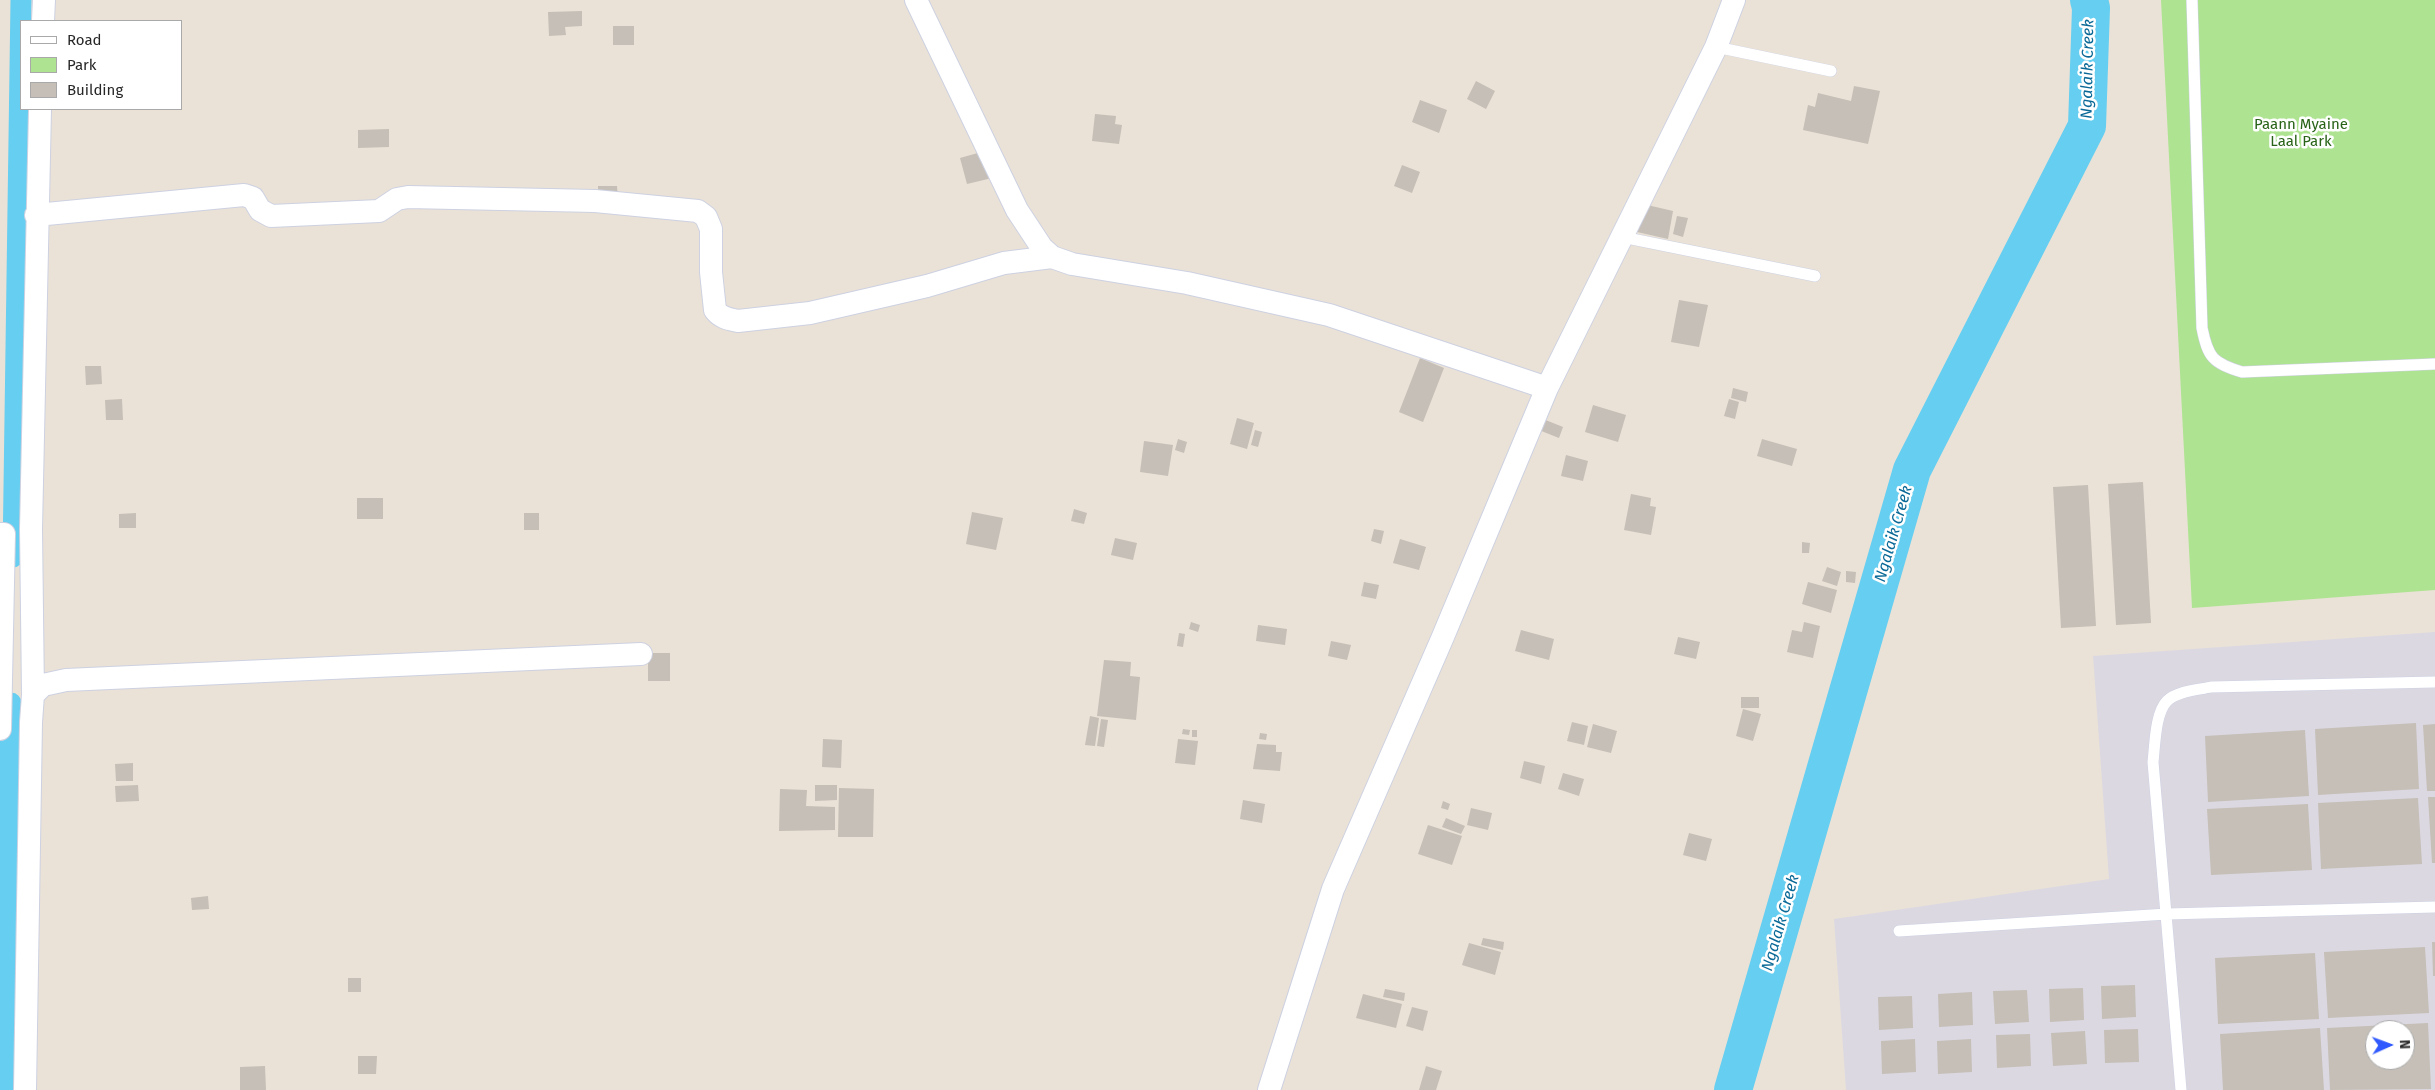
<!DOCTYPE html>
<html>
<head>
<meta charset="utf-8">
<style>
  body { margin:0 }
  #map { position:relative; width:2435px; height:1090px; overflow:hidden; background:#eae2d7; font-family:"Fira Sans",sans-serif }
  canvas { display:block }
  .legend { position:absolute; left:20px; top:20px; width:162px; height:90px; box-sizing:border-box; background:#fff; border:1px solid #a9a9a9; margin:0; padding:6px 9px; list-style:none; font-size:15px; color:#272727 }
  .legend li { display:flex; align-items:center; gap:10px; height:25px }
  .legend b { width:25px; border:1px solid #a9a9a9 }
  .north { position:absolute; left:2365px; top:1020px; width:50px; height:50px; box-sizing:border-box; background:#fff; border:1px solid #a9a9a9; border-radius:50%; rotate:88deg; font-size:14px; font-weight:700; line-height:20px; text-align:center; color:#272727 }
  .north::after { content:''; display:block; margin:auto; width:18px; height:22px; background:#315afe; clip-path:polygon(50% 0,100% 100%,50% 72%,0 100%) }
</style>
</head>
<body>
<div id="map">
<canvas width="2435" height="1090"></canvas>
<ul class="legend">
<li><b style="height:6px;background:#fff"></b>Road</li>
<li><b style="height:14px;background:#aee391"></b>Park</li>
<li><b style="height:14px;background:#c5bfb7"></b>Building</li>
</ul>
<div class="north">N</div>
</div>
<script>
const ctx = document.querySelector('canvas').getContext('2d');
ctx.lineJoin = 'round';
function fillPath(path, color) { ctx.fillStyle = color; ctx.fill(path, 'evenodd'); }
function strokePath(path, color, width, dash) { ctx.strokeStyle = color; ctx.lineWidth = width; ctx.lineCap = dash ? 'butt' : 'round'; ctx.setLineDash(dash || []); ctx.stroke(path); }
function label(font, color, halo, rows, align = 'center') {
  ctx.font = font + ' "Fira Sans",sans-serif'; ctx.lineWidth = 5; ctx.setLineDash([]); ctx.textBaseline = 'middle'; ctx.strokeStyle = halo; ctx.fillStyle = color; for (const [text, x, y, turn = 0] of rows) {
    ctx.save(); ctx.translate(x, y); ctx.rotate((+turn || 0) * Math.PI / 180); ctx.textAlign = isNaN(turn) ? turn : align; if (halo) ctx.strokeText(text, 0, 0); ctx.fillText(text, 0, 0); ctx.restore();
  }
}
const industrial = new Path2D(`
  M2435,632v458h-589l-12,-171 275,-40 -16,-223zM2375,1030h30v30h-30z`);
const green = new Path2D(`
  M2161,0h274v590l-243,18z`);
const canal = new Path2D(`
  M13,557l8,-557
  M4,1090l7,-387`);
const river = new Path2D(`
  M1733,1090l179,-620 175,-344 4,-118 -2,-8`);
const building = new Path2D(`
  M582,11v15l-17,1 1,8 -17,1 -1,-24z
  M613,26h21v19h-21z
  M1476,81l19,10 -9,18 -19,-10z
  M1854,86l26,5 -12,53 -65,-14 5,-25 7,2 3,-14 33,8z
  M1420,100l27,10 -8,23 -27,-11z
  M1095,114l21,2 -1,8 7,1 -3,19 -27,-3z
  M389,129v18l-31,1v-18z
  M985,151l7,27 -25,6 -7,-26z
  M1402,165l18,7 -8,21 -18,-7z
  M598,186h19l1,14h-20z
  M1643,204l30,7 -5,28 -31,-7z
  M1677,216l11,2 -5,19 -10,-3z
  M1679,300l29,5 -9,42 -28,-5z
  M1420,358l24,10 -21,54 -24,-10z
  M85,366h16l1,18 -16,1z
  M1733,388l15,4 -2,10 -15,-4z
  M122,399l1,21h-17l-1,-20z
  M1729,399l10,3 -4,17 -11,-3z
  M1593,405l33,10 -8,27 -33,-10z
  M1237,418l17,5 -7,26 -17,-5z
  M1543,419l20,8 -4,11 -20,-8z
  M1255,430l7,2 -4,15 -7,-2z
  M1178,439l9,3 -3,11 -9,-3z
  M1762,439l35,10 -5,17 -35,-10z
  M1144,441l29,4 -5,31 -28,-4z
  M1566,455l22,6 -5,20 -22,-5z
  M2143,482l8,141 -35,2 -8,-141z
  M2088,485l8,141 -35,2 -8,-141z
  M1631,494l20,4 -1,8 6,1 -5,28 -27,-5z
  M357,498h26v21h-26z
  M1074,509l13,4 -3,11 -13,-3z
  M972,512l31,6 -7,32 -30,-6z
  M136,513v15h-17v-14z
  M524,513h15v17h-15z
  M1374,529l10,2 -3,13 -10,-3z
  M1115,538l22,5 -4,17 -22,-5z
  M1400,539l26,8 -7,23 -26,-7z
  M1802,542l8,1 -1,10h-7z
  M1827,567l14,5 -4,14 -15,-5z
  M1846,571l10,1 -1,11 -9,-1z
  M1364,582l15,3 -3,14 -15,-3z
  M1808,582l29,8 -6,23 -29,-9z
  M1191,622l9,3 -2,7 -9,-3z
  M1804,622l16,4 -7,32 -26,-6 5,-22 10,2z
  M1258,625l29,4 -2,16 -29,-4z
  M1521,630l33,9 -5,21 -34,-9z
  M1179,633l6,1 -2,13 -6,-1z
  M1678,637l22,5 -4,17 -22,-5z
  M1331,641l20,4 -4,15 -19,-4z
  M648,653h22v28h-22z
  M1104,660l27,2 -1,14 10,1 -4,43 -39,-4z
  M1741,697h18v11h-18z
  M1743,709l18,5 -8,27 -17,-5z
  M1090,716l9,2 -4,28 -10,-1z
  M1101,719l7,1 -4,27 -7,-1z
  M1572,722l16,4 -4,19 -17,-4z
  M2416,723l3,66 -101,6 -3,-66z
  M1593,724l24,7 -6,22 -24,-6z
  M2435,724v67h-8l-4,-66z
  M1183,729l7,1 -1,5 -7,-1z
  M1192,730h5v7h-5z
  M2305,730l4,66 -101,6 -3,-66z
  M1260,733l7,1 -1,6 -7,-1z
  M823,739l19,1 -1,28 -19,-1z
  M1178,739l20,2 -3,24 -20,-2z
  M1257,744l19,1v7h6l-2,19 -27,-2z
  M1524,761l21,5 -4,18 -21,-6z
  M133,763v18h-17l-1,-17z
  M1563,773l21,6 -5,17 -21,-7z
  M138,785l1,16 -23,1 -1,-16z
  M815,785h22v15l-22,1z
  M839,788l35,1 -1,48h-35z
  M780,789l27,1 -1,16 29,1v23l-56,1z
  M2428,797h7v66h-3z
  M2418,798l4,66 -101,5 -3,-66z
  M1243,800l22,4 -3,19 -22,-4z
  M1443,801l7,3 -2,6 -7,-2z
  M2308,804l4,66 -101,5 -4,-66z
  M1471,808l21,5 -4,17 -21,-5z
  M1446,818l19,8 -4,8 -19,-7z
  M1428,825l34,11 -10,29 -34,-11z
  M1689,833l23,6 -6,22 -23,-6z
  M208,896l1,13 -17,1 -1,-12z
  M1483,938l21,4 -1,8 -22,-5z
  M2432,942h3v34h-2z
  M1469,943l32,9 -6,23 -33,-10z
  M2425,947l4,66 -101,5 -4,-66z
  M2315,953l4,66 -101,5 -3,-66z
  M348,978h13v14h-13z
  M2135,985l1,32 -34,2 -1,-33z
  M2083,988l1,32 -34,2 -1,-33z
  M1385,989l20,4 -1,8 -21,-4z
  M2027,990l2,32 -34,2 -2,-33z
  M1972,992l1,33 -34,2 -1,-33z
  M1363,994l39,10 -6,24 -40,-10z
  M1912,996l1,32 -34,2 -1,-33z
  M1412,1007l16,4 -5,20 -17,-5z
  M2428,1023l3,66 -101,1 -3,-62zM2375,1030h30v30h-30z
  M2320,1028l4,62h-101l-3,-56z
  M2138,1029l1,33 -34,1 -1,-33z
  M2085,1031l2,33 -34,2 -2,-33z
  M2030,1034l1,32 -34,2 -1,-33z
  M1915,1039l1,33 -34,2 -1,-33z
  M1971,1039l1,33 -34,2 -1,-33z
  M358,1056h19l-1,18h-18z
  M265,1066l1,24h-26v-23z
  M1426,1066l16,5 -6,19h-17z`);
const lane = new Path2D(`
  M2192,0l10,328c6,30 11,35 40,44l193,-8
  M1716,47l115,24
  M1622,237l193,39
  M1899,931l268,-17 268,-7
  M2181,1090l-28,-328c2,-16 2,-49 14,-61 10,-10 31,-11 44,-14l224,-5`);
const street = new Path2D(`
  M916,0l101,210 25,38 10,9 20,7 115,19 142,32 218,73
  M43,21l1,-21
  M36,215l208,-20 9,3 7,12 11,6 108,-5 18,-12 11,-2 187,4 103,10 8,6 5,12v43l4,38c6,8 14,9 23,11l72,-8 117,-27 77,-23 48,-6
  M0,534h4l-4,195
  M33,695l-2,-166 9,-420
  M25,1090l6,-368 2,-27 10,-10 23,-5 575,-26
  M1269,1090l64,-201 109,-250 105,-251 169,-341 18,-47`);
const parkNames = [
  ["Paann Myaine",2301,125],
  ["Laal Park",2301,142]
];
const waterNames = [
  ["Ngalaik Creek",2088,69,-89],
  ["Ngalaik Creek",1894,534,-74],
  ["Ngalaik Creek",1781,923,-74]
];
fillPath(industrial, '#dbd8e2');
fillPath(green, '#aee391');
strokePath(canal, '#66cef0', 21);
strokePath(river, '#66cef0', 38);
fillPath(building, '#c5bfb7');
strokePath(lane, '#cdd1e1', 12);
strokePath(street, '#cdd1e1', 24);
strokePath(lane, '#fff', 11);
strokePath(street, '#fff', 22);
label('15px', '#286317', '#fff', parkNames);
label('italic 16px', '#0a6997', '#fff', waterNames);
</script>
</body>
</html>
